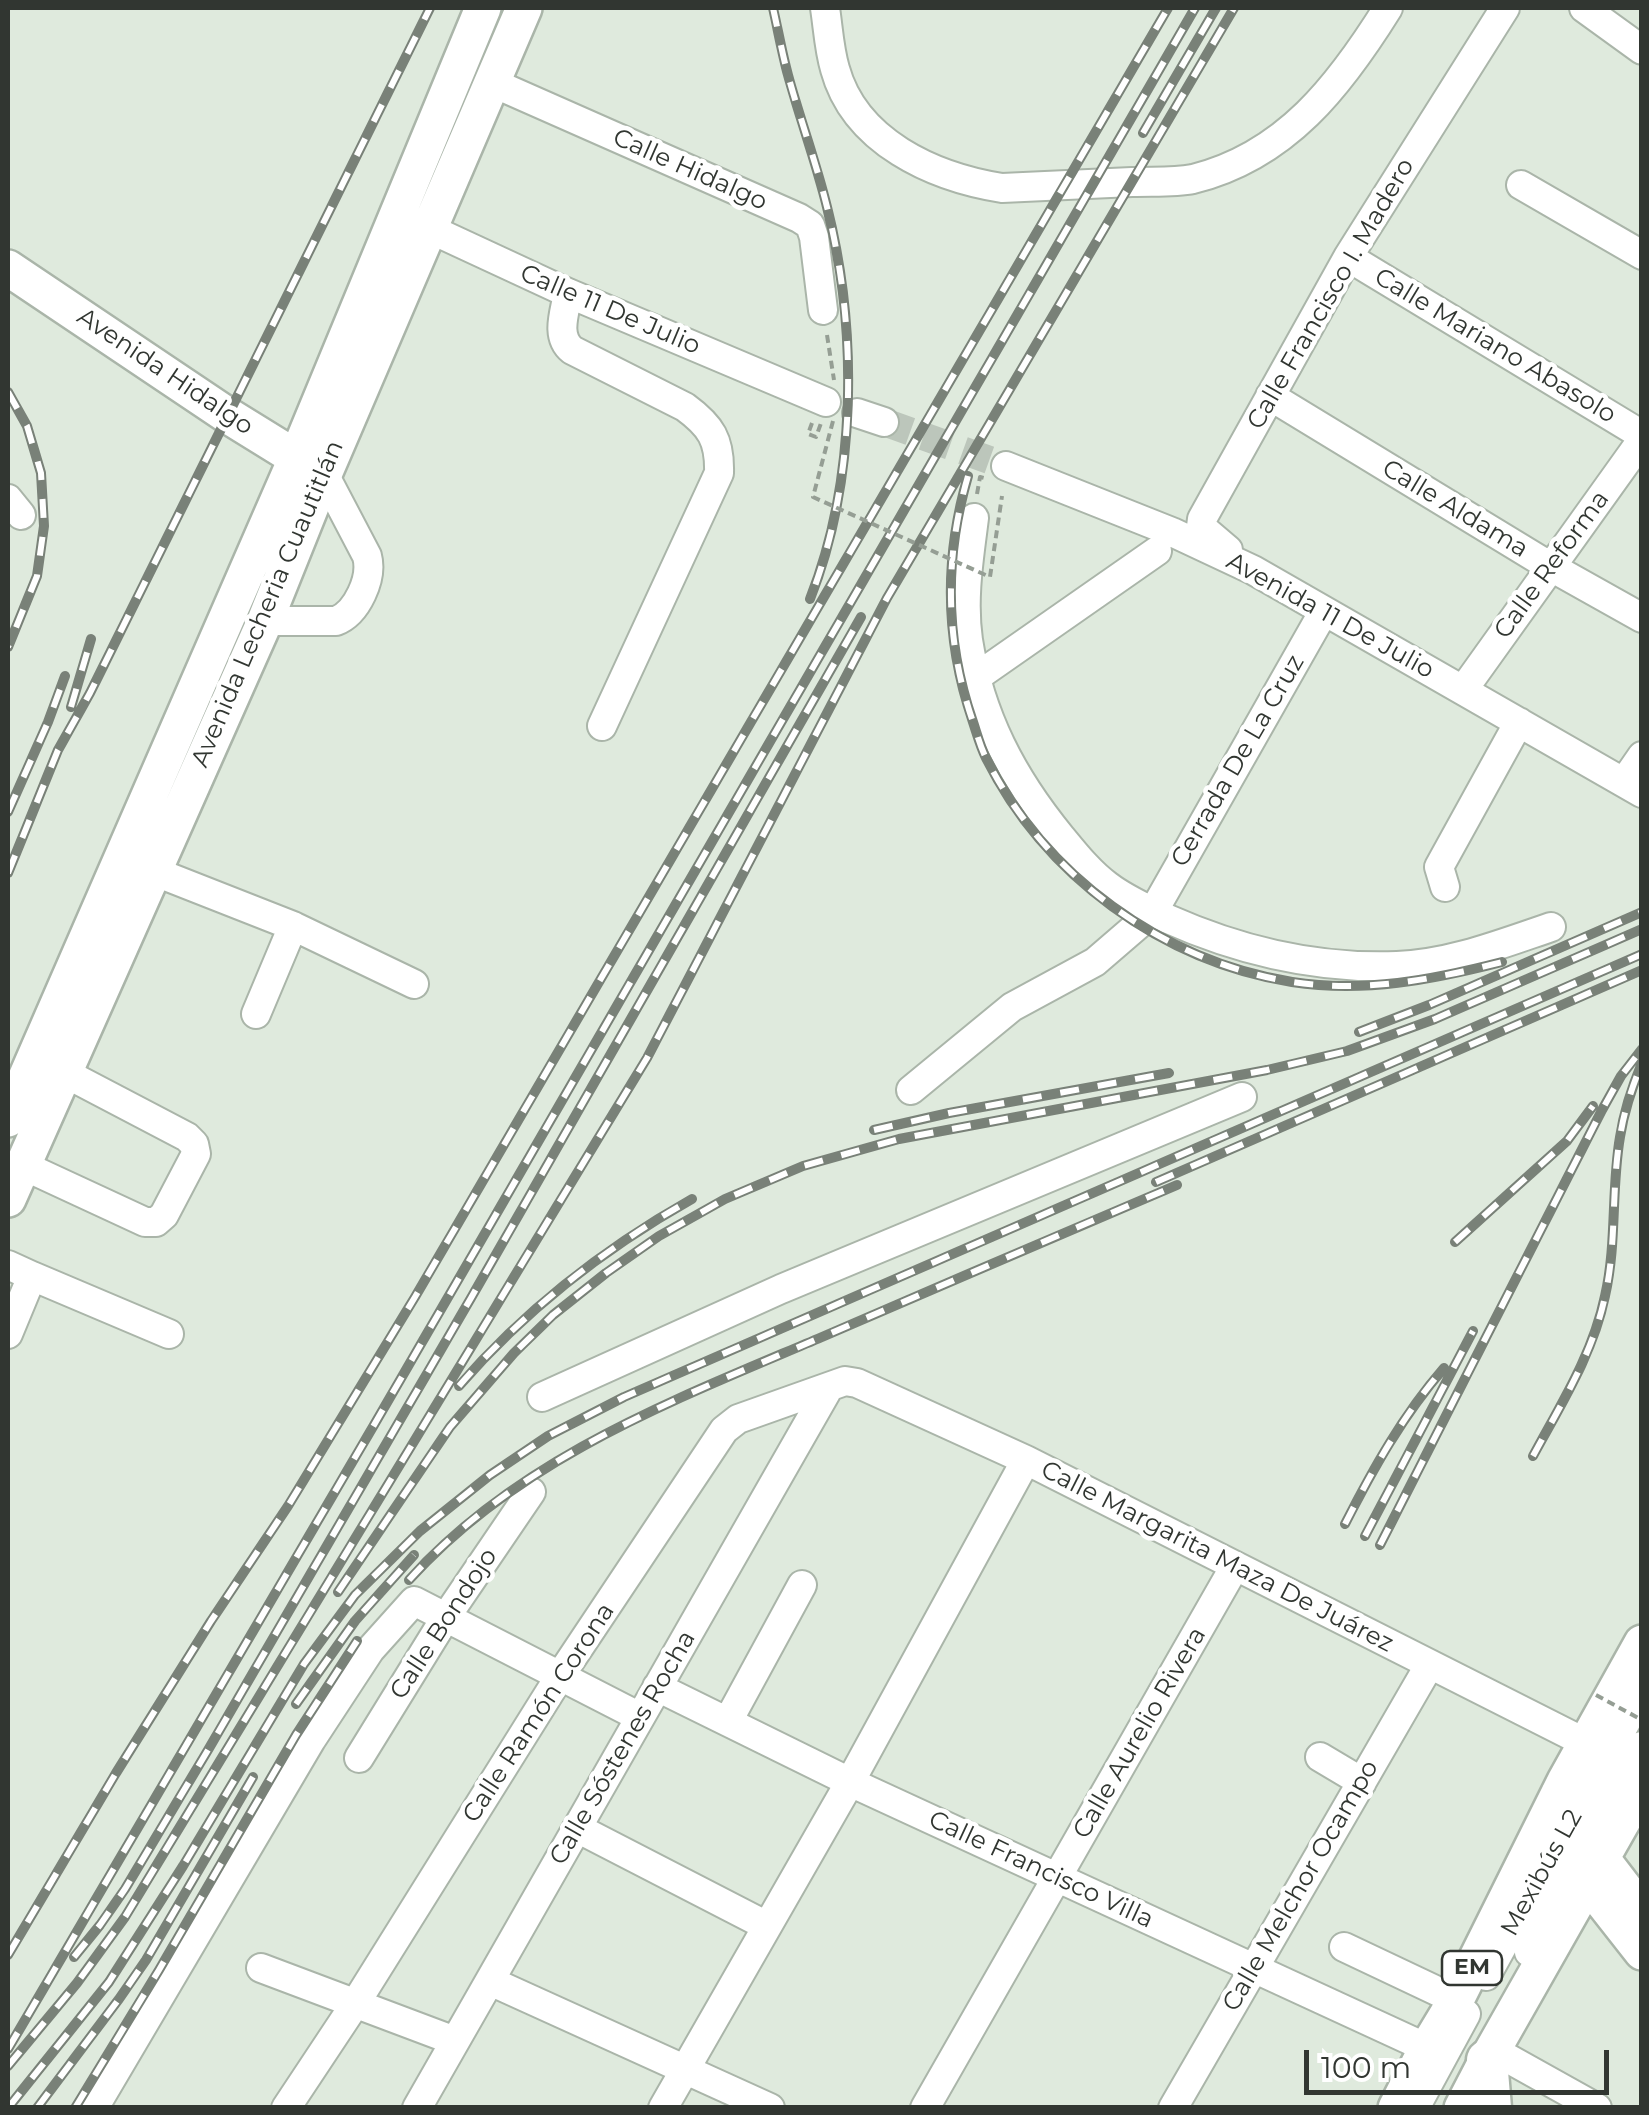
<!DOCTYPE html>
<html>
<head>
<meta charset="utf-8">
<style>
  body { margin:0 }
  #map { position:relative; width:1649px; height:2115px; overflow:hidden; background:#dfeadd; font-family:Montserrat,sans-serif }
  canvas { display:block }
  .frame { position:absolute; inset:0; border:10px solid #313631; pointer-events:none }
  .scale { position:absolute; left:1304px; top:2050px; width:305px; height:45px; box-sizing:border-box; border:5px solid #313631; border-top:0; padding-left:12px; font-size:30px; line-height:35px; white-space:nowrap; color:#313631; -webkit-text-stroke:8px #fff; paint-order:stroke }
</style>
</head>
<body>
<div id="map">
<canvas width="1649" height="2115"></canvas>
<div class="frame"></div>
<div class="scale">100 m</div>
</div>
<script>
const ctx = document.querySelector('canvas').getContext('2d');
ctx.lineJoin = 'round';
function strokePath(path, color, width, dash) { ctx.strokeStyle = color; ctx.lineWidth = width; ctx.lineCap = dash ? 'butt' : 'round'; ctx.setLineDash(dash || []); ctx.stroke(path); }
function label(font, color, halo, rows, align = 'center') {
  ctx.font = font + ' Montserrat,sans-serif'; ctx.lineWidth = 9; ctx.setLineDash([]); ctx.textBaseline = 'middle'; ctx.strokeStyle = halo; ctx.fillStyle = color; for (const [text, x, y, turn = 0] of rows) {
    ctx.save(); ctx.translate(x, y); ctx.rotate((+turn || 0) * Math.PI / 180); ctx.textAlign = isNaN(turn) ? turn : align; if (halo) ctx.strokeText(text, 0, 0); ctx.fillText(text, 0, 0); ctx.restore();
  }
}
const minorTunnel = new Path2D(`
  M884,422l122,44`);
const path = new Path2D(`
  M827,335l7,45
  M812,423l-4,11 8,3 5,-14
  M977,494l3,-17 4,1`);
const minor = new Path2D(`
  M825,8c3,19 4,41 10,61 20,73 98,108 167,119 43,-2 86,-4 130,-6 19,-1 41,1 61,-3 93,-23 147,-94 195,-171
  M1584,8l58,42
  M491,82l308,136 11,7 4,12 9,73
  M1521,185l121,70
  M415,222l153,71 258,109
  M1348,257l294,178
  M568,293c-3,19 -13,43 4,57l113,57c26,19 35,33 34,66l-117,253
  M1270,396l281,171 91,51
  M857,413l27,9
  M1006,466l166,66 81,38 389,223
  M8,499l13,16
  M974,518c-5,40 -12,81 -6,122 12,76 44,137 93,197 14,17 29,36 47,49 18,14 40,23 60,33 72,32 150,50 229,47 53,-2 104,-22 154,-39
  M1228,550l-27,-23 1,-8 146,-262 157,-249
  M265,621h71c21,-8 37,-43 31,-65l-43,-82
  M975,678l182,-127
  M1463,690l179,-250
  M1624,782l18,-26
  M153,871l140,55 121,58
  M1445,887l-6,-20 80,-145
  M256,1014l37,-88
  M911,1090l101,-83 83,-45 58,-50 171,-301
  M22,1165l123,57h11l8,-7 32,-61 -2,-10 -7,-7 -124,-65
  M8,1265l24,11 -24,58
  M32,1276l137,58
  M542,1397l239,-108 461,-192
  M657,1687l193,95 577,266
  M728,1721l74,-136
  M1320,1757l42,25
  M359,1758l87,-141 85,-125
  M577,1828l190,98
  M1344,1947l112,53
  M1529,1952l113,-206
  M261,1968l194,73
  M1486,1976l156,-283
  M490,1981l280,127
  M1493,2050l104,58
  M94,2108l217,-368 59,-90 44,-49 226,116
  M286,2108l69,-104 205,-328 164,-246 14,-11 107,-38 12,2 169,77 560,283
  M417,2108l411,-719
  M663,2108l187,-326 176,-322
  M925,2108l310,-542
  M1173,2108l257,-444
  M1415,2108l51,-94`);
const major = new Path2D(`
  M8,268l219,147 89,55
  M8,1119l288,-660 187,-451
  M8,1199l257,-578 59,-147 200,-466
  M1559,1793l43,66 40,52
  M1543,1826l99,126
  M1396,2108l31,-60 29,-48 109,-219 77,-138
  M1462,2108l25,-48 155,-273`);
const highway = new Path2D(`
  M1487,2060l4,48`);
const rail = new Path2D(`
  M773,8c5,22 9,45 15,67 12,44 28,87 39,132 31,123 30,273 -17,392
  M1143,133l73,-125
  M8,392l19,34 14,47 3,53 -7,50 -29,71
  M968,476c-24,82 -23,165 5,246 4,12 7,24 13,36 59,118 176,203 306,224 72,11 140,-2 210,-20
  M71,707l20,-68
  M8,812l40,-90 17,-46
  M8,873l50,-123 32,-57 340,-685
  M1359,1032l70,-27 213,-93
  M874,1130l75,-17 220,-40
  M1156,1182l486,-212
  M1455,1242l112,-101 26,-35
  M459,1386c66,-76 146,-138 233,-187
  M1533,1456c28,-52 60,-102 72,-160 12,-52 6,-107 15,-159 4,-26 12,-50 22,-74
  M1345,1524c28,-55 58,-109 99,-156
  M1365,1536l108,-205
  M1380,1545l222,-435 19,-34 21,-27
  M409,1580c110,-122 265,-180 413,-243 118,-51 237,-102 355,-152
  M338,1592l112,-165 64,-74 39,-38 53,-42 53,-37 66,-37 78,-33 96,-27 368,-69 80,-19 88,-32 207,-90
  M296,1704l59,-83 59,-66
  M8,1955l108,-182 95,-152 77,-115 127,-209 753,-1289
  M74,1957l26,-32 25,-36 83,-139 263,-452 390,-681
  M8,2049l366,-624 821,-1417
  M8,2066l69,-83 48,-66 522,-859 240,-460 347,-590
  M8,2108l101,-126 74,-116 121,-202 51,-69 65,-64 70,-56 58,-39 76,-39 1018,-443
  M37,2108l82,-109 27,-39 107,-183
  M75,2108l84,-138 137,-235 61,-94`);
const pathBridge = new Path2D(`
  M833,421l-20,76 177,80 12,-81
  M1596,1695l46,25`);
const shields = [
  [1472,1968,60]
];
const shieldNames = [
  ["EM",1472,1968]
];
const streetNames = [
  ["Calle Hidalgo",690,170,24],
  ["Calle Francisco I. Madero",1331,294,-60],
  ["Calle 11 De Julio",610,310,23],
  ["Calle Mariano Abasolo",1495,346,31],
  ["Avenida Hidalgo",165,372,34],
  ["Calle Aldama",1455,509,31],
  ["Calle Reforma",1552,565,-54],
  ["Avenida Lecheria Cuautitlán",268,604,-67],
  ["Avenida 11 De Julio",1330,616,29],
  ["Cerrada De La Cruz",1238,761,-60],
  ["Calle Margarita Maza De Juárez",1217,1557,27],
  ["Calle Bondojo",444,1624,-57],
  ["Calle Ramón Corona",539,1713,-57],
  ["Calle Aurelio Rivera",1140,1733,-60],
  ["Calle Sóstenes Rocha",623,1748,-60],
  ["Calle Francisco Villa",1041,1870,25],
  ["Mexibús L2",1542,1873,-61],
  ["Calle Melchor Ocampo",1301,1886,-60]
];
strokePath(minorTunnel, '#bcc6bb', 28, [28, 14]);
strokePath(minor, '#aab5a9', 32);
strokePath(major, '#aab5a9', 40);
strokePath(highway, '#aab5a9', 45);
strokePath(path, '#959e94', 4, [8, 5]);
strokePath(minor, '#fff', 28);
strokePath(major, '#fff', 35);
strokePath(highway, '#fff', 40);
strokePath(rail, '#798178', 10);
strokePath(rail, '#fff', 6, [19]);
strokePath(pathBridge, '#959e94', 4, [8, 5]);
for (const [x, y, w] of shields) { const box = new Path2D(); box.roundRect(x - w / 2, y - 17, w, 34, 8); ctx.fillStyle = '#fff'; ctx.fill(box); strokePath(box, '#313631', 2.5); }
label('bold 22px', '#313631', null, shieldNames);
label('25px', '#313631', '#fff', streetNames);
</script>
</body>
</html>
